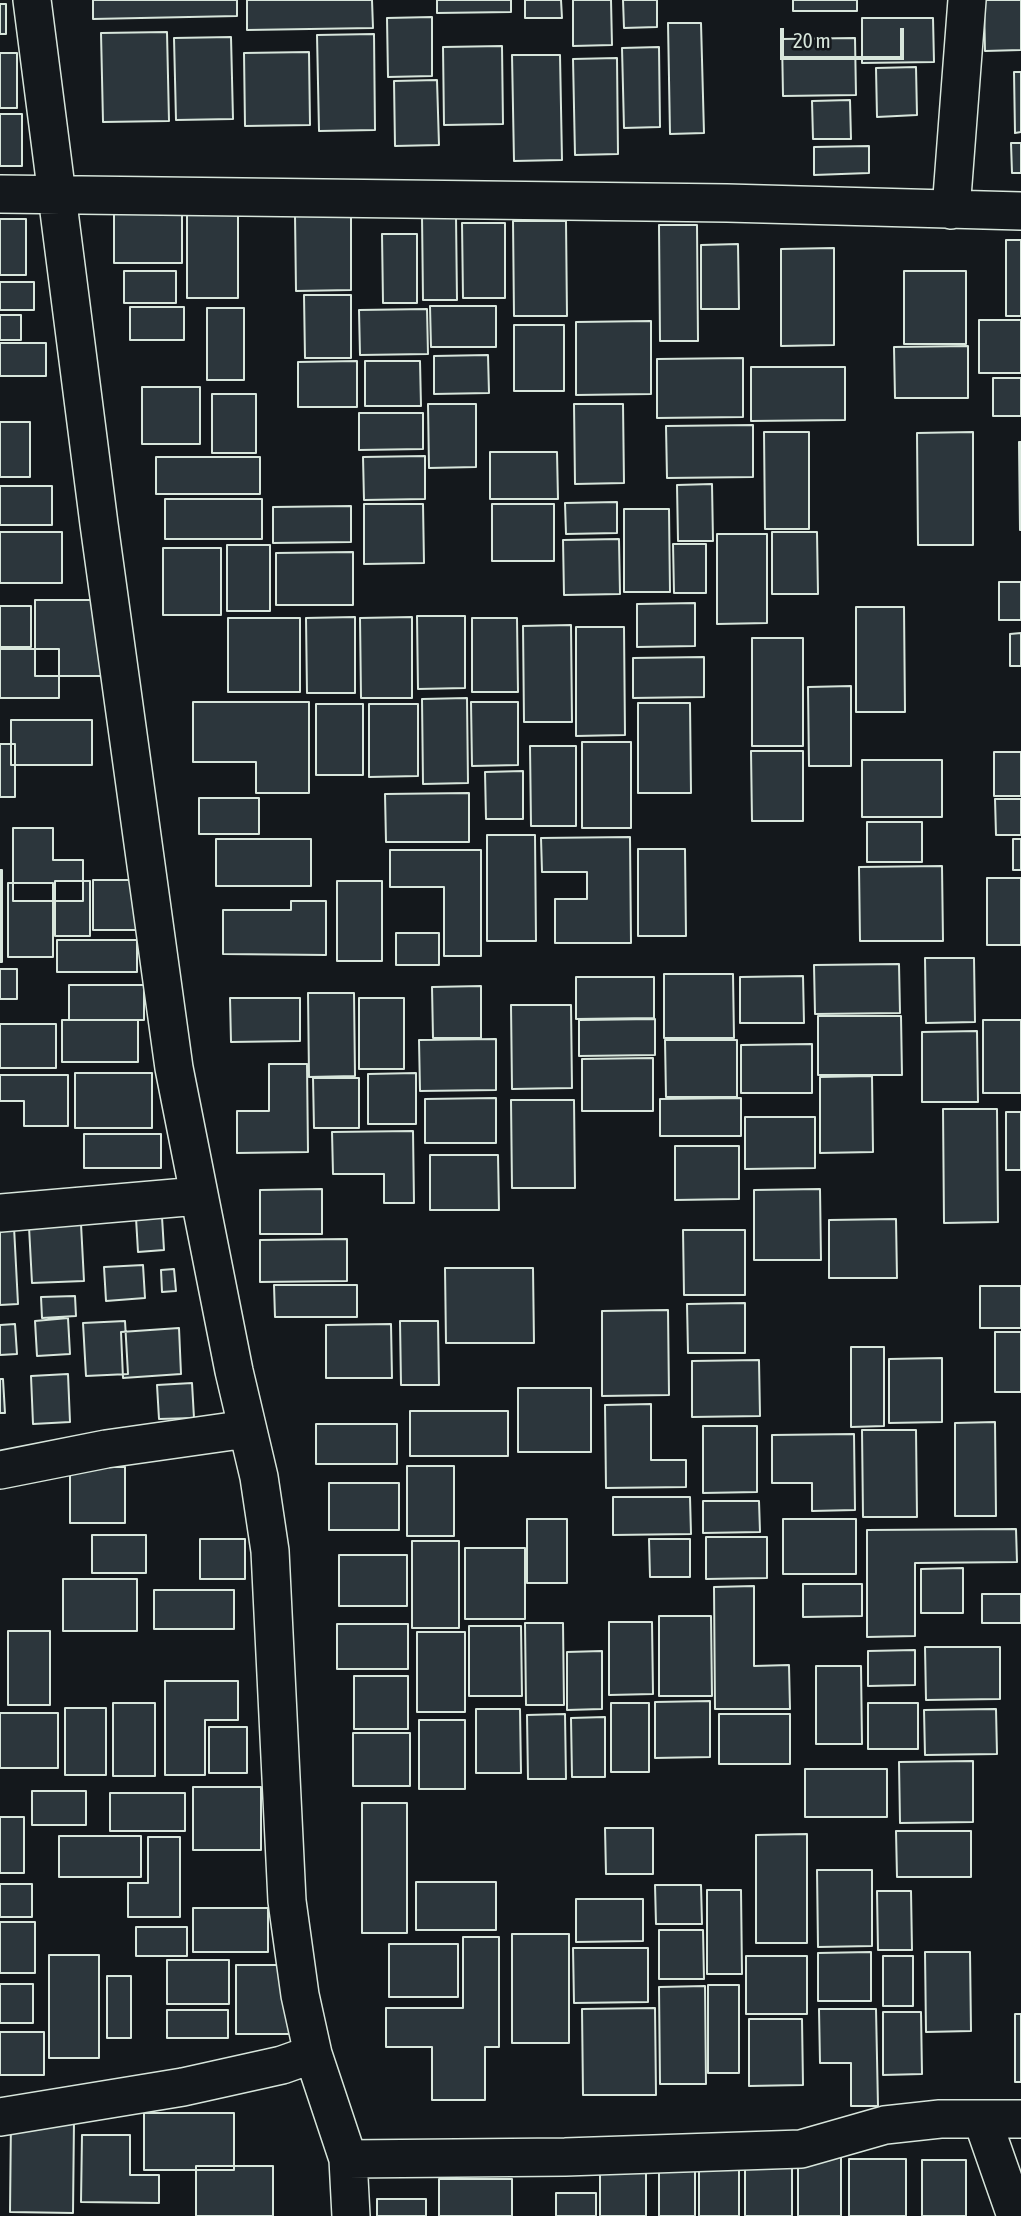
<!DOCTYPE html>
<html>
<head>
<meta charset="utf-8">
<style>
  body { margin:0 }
  #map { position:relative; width:1021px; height:2216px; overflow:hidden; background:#14181c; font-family:"Asap Condensed",sans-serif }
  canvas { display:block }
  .scale { position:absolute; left:780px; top:28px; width:124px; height:32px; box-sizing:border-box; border:4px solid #d8e6dc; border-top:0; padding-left:9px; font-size:21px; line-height:24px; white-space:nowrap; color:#d8e6dc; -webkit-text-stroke:5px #14181c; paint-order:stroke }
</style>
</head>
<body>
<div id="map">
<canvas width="1021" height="2216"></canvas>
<div class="scale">20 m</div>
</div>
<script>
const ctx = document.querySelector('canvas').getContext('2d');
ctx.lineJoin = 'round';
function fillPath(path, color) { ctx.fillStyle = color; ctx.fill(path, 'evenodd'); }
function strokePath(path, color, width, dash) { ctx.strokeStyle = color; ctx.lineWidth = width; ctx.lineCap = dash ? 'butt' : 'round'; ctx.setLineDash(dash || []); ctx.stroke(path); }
const building = new Path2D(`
  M93,0h144v16l-144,3z
  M247,0h125l1,28 -126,2z
  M437,0h74v12l-74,1z
  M525,0h36l1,18h-37z
  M573,0h38l1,45 -39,1z
  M623,0h34v27l-33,1z
  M793,0h64v11h-64z
  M984,0h37v50l-36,1z
  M0,4h6v30h-6z
  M432,17v59l-44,1 -1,-59z
  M862,18h71l1,44 -72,1z
  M668,23h33l3,110 -34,1z
  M167,32l2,89 -66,1 -2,-89z
  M374,34l1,96 -56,1 -2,-96z
  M231,37l2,82 -57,1 -2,-82z
  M855,38l1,57 -73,1 -1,-57z
  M502,46l1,78 -59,1 -1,-78z
  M659,47l1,80 -36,1 -2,-80z
  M309,52l1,73 -65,1 -1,-73z
  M0,53h17v55h-17z
  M512,55h48l2,105 -48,1z
  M617,58l1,96 -43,1 -2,-96z
  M916,67l1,48 -40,2 -1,-49z
  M1014,72h7v60l-6,1z
  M437,80l2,65 -44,1 -1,-65z
  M850,100l1,39h-38l-1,-38z
  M0,114h22v52h-22z
  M1011,143h10v30h-9z
  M869,146v27l-55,2v-28z
  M114,212h68v51h-68z
  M351,214v76l-55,1 -1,-76z
  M187,215h51v83h-51z
  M422,216h34l1,84h-34z
  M0,219h26v56h-26z
  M513,221h53l1,95h-53z
  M462,223h43v75h-42z
  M659,225h38l1,116h-38z
  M382,234h35v69h-34z
  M1006,240h15v76h-15z
  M738,244l1,65h-38v-64z
  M834,248v97l-53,1v-97z
  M124,271h52v32h-52z
  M904,271h62v73h-62z
  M0,282h34v28h-34z
  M304,295h47v63h-46z
  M430,306h66v41h-65z
  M130,307h54v33h-54z
  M207,308h37v72h-37z
  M427,309l1,45 -68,1 -1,-45z
  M0,315h21v25h-21z
  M979,320h42v53h-42z
  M651,321v73l-75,1v-73z
  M514,325h50v66h-50z
  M0,343h46v33h-46z
  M968,346v52h-73l-1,-51z
  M488,355l1,38 -55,1v-38z
  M743,358v59l-86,1v-59z
  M357,361v46h-59v-45z
  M365,361h55l1,45h-56z
  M751,367h94v53l-94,1z
  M993,378h28v38h-28z
  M142,387h58v57h-58z
  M212,394h44v59h-44z
  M428,404h48v63l-47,1z
  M574,404h49l1,79 -49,1z
  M359,413h64v36l-64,1z
  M0,422h30v55h-30z
  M753,425v52l-86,1 -1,-52z
  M764,432h45v97h-44z
  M973,432v113h-55l-1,-112z
  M1019,442h2v88h-1z
  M490,452h67l1,47h-68z
  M425,456v43l-61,1 -1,-43z
  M156,457h104v37h-104z
  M712,484l1,57h-35l-1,-56z
  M0,486h52v39h-52z
  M165,499h97v40h-97z
  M617,502v31l-51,1 -1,-31z
  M364,504h59l1,59 -60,1z
  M492,504h62v57h-62z
  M351,506v36l-78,1v-36z
  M624,509h45l1,83h-46z
  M0,532h62v51h-62z
  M772,532h45l1,62h-46z
  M717,534h50v89l-50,1z
  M619,539l1,55 -56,1 -1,-55z
  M673,544h33v49h-32z
  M227,545h43v66h-43z
  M163,548h58v67h-58z
  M353,552v53h-77v-52z
  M999,582h22v38h-22z
  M35,600h67v76h-67z
  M695,603v43l-58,1v-43z
  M0,606h31v41h-31z
  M856,607h48l1,105h-49z
  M417,616h48v72l-47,1z
  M355,617v76h-48l-1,-75z
  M412,617v81h-51l-1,-80z
  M228,618h72v74h-72z
  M472,618h45l1,74h-46z
  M571,625l1,97h-48l-1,-96z
  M576,627h48l1,108 -49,1z
  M1021,633v33h-11v-32z
  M752,638h51v108h-51z
  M0,649h59v49h-59z
  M704,657v40l-71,1v-40z
  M851,686v80h-42l-1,-79z
  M467,698l1,85 -45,1 -1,-85z
  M193,702h116v91h-53v-31h-63z
  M471,702h47v63l-46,1z
  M638,703h52l1,90h-53z
  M316,704h47v71h-47z
  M369,704h49v72l-49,1z
  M11,720h81v45h-81z
  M582,742h49v86h-49z
  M0,744h15v53h-15z
  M530,746h46v80h-45z
  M751,751h52v70h-51z
  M994,752h27v44h-27z
  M862,760h80v57h-80z
  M523,771v48h-37l-1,-47z
  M469,793v49h-83l-1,-48z
  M199,798h60v36h-60z
  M995,799h26v36h-25z
  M867,822h55v40h-55z
  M13,828h40v32h30v41h-70z
  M487,835h48l1,106h-49z
  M630,837l1,106h-76v-44h32v-27h-45l-1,-34z
  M216,839h95v47h-95z
  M1013,839h8v31h-8z
  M638,849h47l1,87h-48z
  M390,850h91v106h-37v-69h-54z
  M942,866l1,75h-83l-1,-74z
  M0,870h2v92h-2z
  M987,878h34v67h-34z
  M93,880h44v50h-44z
  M55,881h35v55h-35z
  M337,881h45v80h-45z
  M8,883h45v74h-45z
  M291,901h35v54l-103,-1v-44h68z
  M396,933h43v32h-43z
  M57,940h80v32h-80z
  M925,958h49l1,64 -49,1z
  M899,964l1,49 -85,1 -1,-49z
  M0,969h17v30h-17z
  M664,974h69l1,64h-70z
  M803,976l1,47h-64v-46z
  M576,977h78v41l-78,1z
  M69,985h75v35h-75z
  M481,986v52h-48l-1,-51z
  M308,993h46l1,83 -46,1z
  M230,998h70v43l-69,1z
  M359,998h45v71h-45z
  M511,1005h60l1,83 -60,1z
  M818,1016h83l1,59h-84z
  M655,1019v36l-76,1v-36z
  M62,1020h76v42h-76z
  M983,1020h38v73h-38z
  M0,1024h56v44h-56z
  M977,1031l1,71h-56v-70z
  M496,1039v51l-76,1 -1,-51z
  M665,1040h72v57h-71z
  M812,1044v49h-71v-48z
  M653,1058v53h-71v-52z
  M269,1064h38l1,88 -71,1v-42h32z
  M75,1073h77v55h-77z
  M416,1073v51h-48v-50z
  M0,1075h68v51h-44v-25h-24z
  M872,1076l1,76 -53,1v-76z
  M313,1078h46v50h-45z
  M496,1098v45h-71v-44z
  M741,1098v38h-81v-37z
  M511,1100h63l1,88h-63z
  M943,1109h54l1,113 -54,1z
  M1006,1112h15v58h-15z
  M745,1117h70v51l-70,1z
  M413,1131l1,72h-30v-29h-51l-1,-42z
  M84,1134h77v34h-77z
  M675,1146h64v53l-64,1z
  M430,1155h68l1,55h-69z
  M322,1189v45h-62v-44z
  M820,1189l1,71h-67v-70z
  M162,1217l2,33 -26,2 -2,-34z
  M896,1219l1,59h-68v-58z
  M81,1224l3,57 -52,2 -3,-56z
  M14,1227l4,77 -18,1v-77z
  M683,1230h62v65h-61z
  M347,1239v42l-87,1v-42z
  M143,1265l2,33 -39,3 -2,-34z
  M445,1268h88l1,75h-88z
  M174,1269l2,22 -14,1 -1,-22z
  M274,1285h83v32h-82z
  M980,1286h41v42h-41z
  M75,1296l1,20 -34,2 -1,-21z
  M745,1303v50h-57l-1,-49z
  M668,1310l1,85 -67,1v-85z
  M68,1318l2,36 -33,2 -2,-35z
  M125,1321l3,53 -42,2 -3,-53z
  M400,1321h38l1,64h-38z
  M15,1324l2,30 -17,1v-30z
  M391,1324l1,54h-66v-53z
  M179,1328l2,46 -58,4 -2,-46z
  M995,1332h26v60h-26z
  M851,1347h33v79l-33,1z
  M942,1358v64l-53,1v-64z
  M759,1360l1,56 -68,1v-56z
  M68,1374l2,48 -37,2 -2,-48z
  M0,1379h3l2,34h-5z
  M192,1383l2,35 -35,1 -2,-34z
  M518,1388h73v64h-73z
  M651,1404v56h35v27l-80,1 -1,-83z
  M410,1411h98v45h-98z
  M995,1422l1,94h-41v-93z
  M316,1424h81v40h-81z
  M703,1426h54v66l-54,1z
  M862,1430h54l1,87h-54z
  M854,1434l1,76 -43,1v-28h-40v-48z
  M407,1466h47v70h-47z
  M70,1467h55v56h-55z
  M329,1483h70v47h-70z
  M613,1497h77l1,37 -78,1z
  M703,1501h56l1,31 -57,1z
  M527,1519h40v64h-40z
  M783,1519h73v55h-73z
  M1016,1529l1,33 -102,1v73l-48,1v-107z
  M92,1535h54v38h-54z
  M706,1537h61v41l-61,1z
  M200,1539h45v40h-45z
  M649,1539h41v38h-40z
  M412,1541h47v87h-47z
  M465,1548h60v71h-60z
  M339,1555h68v51h-68z
  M963,1568v45h-42v-44z
  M63,1579h74v52h-74z
  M803,1584h59v32l-59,1z
  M754,1586v80l35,-1 1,44h-75l-1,-122z
  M154,1590h80v39h-80z
  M982,1594h39v29h-39z
  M659,1616h52l1,80h-53z
  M609,1622h43l1,72 -44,1z
  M525,1623h38l1,82h-38z
  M337,1624h71v45h-71z
  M469,1626h52l1,70h-53z
  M8,1631h42v74h-42z
  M417,1632h48v80h-48z
  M925,1647h75v52l-74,1z
  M915,1650v35l-47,1v-35z
  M602,1651v58l-35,1v-58z
  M816,1666h45l1,78h-46z
  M354,1676h54v53h-54z
  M165,1681h73v39h-33v55h-40z
  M710,1701v56l-55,1v-56z
  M113,1703h42v73h-42z
  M611,1703h38v69h-38z
  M868,1703h50v46h-50z
  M65,1708h41v67h-41z
  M476,1709h44l1,64h-45z
  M996,1709l1,45 -72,1 -1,-45z
  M0,1713h58v55h-58z
  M565,1714l1,65h-38l-1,-64z
  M719,1714h71v50h-71z
  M605,1717v60h-33l-1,-59z
  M419,1720h46v69h-46z
  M209,1727h38v46h-38z
  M353,1733h57v53h-57z
  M973,1761v61l-73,1 -1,-61z
  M805,1769h82v48h-82z
  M193,1787h68v63h-68z
  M32,1791h54v34h-54z
  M110,1793h75v38h-75z
  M362,1803h45v130h-45z
  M0,1817h24v56h-24z
  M605,1828h48v46h-47z
  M896,1831h75v46h-74z
  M807,1834v109h-51v-108z
  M59,1836h82v41h-82z
  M148,1837h32v80h-52v-34h20z
  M817,1870h55v76l-54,1z
  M416,1882h80v48h-80z
  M0,1884h32v33h-32z
  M655,1885h46l1,39h-46z
  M707,1890h34l1,84h-35z
  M877,1891h34l1,59h-34z
  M576,1899h67v42l-67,1z
  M193,1908h75v44h-75z
  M0,1922h35v51h-35z
  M136,1927h51v29h-51z
  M659,1930h44l1,49h-45z
  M512,1934h57v109h-57z
  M463,1937h36v110h-14v53h-53v-53h-46v-39h77z
  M389,1944h69v53h-69z
  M573,1948h75v54l-74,1z
  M871,1952v49h-53v-48z
  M925,1952h45l1,79 -45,1z
  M49,1955h50v103h-50z
  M746,1956h61v58h-61z
  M883,1956h30v50h-30z
  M167,1960h62v44h-62z
  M236,1965h56v69h-56z
  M107,1976h24v62h-24z
  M0,1984h33v39h-33z
  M708,1985h31v88h-31z
  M705,1986l1,98h-46l-1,-97z
  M655,2008l1,87h-73l-1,-86z
  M819,2009h57l2,97h-27v-43h-31z
  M167,2010h61v28h-61z
  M883,2012h38l1,62 -39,1z
  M1015,2014h6v68h-6z
  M749,2019h53l1,66 -54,1z
  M0,2032h44v43h-44z
  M144,2113h90v57h-90z
  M11,2118l63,2 -1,93 -63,-1z
  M82,2135h48v40h29v28l-78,-1z
  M798,2153h43v63h-43z
  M600,2157h46v59h-46z
  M699,2158h40v58h-40z
  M849,2159h57v57h-57z
  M922,2160h44v56h-44z
  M196,2166h77v50h-77z
  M745,2168h47v48h-47z
  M659,2171h36v45h-36z
  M439,2179h73v37h-73z
  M556,2193h40v23h-40z
  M377,2199h49v17h-49z`);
const minor = new Path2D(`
  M32,0l67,524 75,544 60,303 25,106 11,74 17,350 13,94 13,59 35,105
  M0,194l727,9 294,8
  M951,210l16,-210
  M0,1213l198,-17
  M0,1470l106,-21 141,-20
  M0,2117l183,-30 99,-22 31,-11
  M982,2119l34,97
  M351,2216l-3,-57 217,-2 236,-8 84,-24 55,-6h81`);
fillPath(building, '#2c363c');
strokePath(building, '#d8e6dc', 2);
strokePath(minor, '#d8e6dc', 40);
strokePath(minor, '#14181c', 37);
</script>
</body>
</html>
